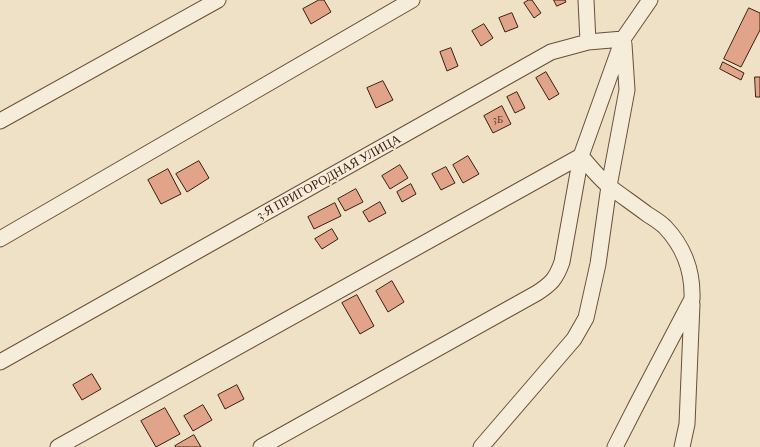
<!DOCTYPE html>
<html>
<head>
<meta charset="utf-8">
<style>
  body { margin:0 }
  canvas { display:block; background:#efe1c6 }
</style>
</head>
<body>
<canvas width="760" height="447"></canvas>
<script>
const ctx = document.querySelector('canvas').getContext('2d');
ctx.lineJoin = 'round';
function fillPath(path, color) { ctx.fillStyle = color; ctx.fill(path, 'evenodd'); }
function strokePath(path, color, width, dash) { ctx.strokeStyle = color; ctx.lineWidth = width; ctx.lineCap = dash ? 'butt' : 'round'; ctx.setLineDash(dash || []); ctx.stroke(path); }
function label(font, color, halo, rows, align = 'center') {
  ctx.font = font + ' "IM FELL French Canon",serif'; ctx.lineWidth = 3; ctx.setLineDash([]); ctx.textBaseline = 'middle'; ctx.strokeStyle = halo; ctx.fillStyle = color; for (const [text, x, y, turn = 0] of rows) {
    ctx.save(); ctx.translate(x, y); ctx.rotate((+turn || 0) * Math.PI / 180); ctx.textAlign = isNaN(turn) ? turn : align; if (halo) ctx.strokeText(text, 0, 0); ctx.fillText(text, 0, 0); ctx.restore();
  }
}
const building = new Path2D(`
  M319,0h5l7,12 -20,12 -8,-15z
  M529,0h3l9,13 -7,5 -10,-15z
  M554,0h11l1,2 -9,4z
  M749,8l11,5v17l-19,37 -17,-8z
  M512,13l6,14 -13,5 -6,-14z
  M484,24l9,14 -12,8 -9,-15z
  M451,48l7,18 -11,5 -7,-19z
  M723,62l21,11 -3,7 -21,-11z
  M546,72l13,22 -10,6 -13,-22z
  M755,77h5v20h-4z
  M383,81l10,19 -17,8 -9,-20z
  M517,92l8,16 -10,5 -8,-16z
  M502,106l9,18 -18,9 -9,-17z
  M468,156l11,18 -16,9 -10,-18z
  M199,161l10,17 -22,14 -11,-18z
  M400,165l8,13 -18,11 -8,-13z
  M446,167l9,16 -14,7 -9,-16z
  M168,169l13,25 -20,10 -13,-24z
  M411,184l5,10 -14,8 -5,-10z
  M356,189l7,13 -18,9 -7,-12z
  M380,202l6,11 -17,9 -6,-10z
  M335,203l6,13 -27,13 -6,-12z
  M332,229l6,10 -16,10 -7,-10z
  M392,281l12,21 -16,10 -12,-21z
  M357,295l17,31 -14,8 -18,-31z
  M92,374l9,15 -19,11 -9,-15z
  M237,385l7,14 -19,10 -7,-14z
  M203,405l9,15 -19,11 -9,-15z
  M165,408l15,26 -24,13 -15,-26z
  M194,435l7,12h-25l-1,-1z`);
const street = new Path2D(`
  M586,0l2,42
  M0,121l218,-121
  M0,239l412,-239
  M0,362l551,-310 37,-10 35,-3 27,-39
  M58,447l523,-291c9,11 18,22 29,31 12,9 25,18 37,27 6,4 13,8 18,13 19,20 28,44 27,72l-54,103 -23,45
  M261,447l276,-154c14,-9 19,-14 25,-31l19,-106 42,-117
  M481,447l93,-108 12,-21 12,-54 11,-78 18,-96 -3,-46
  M682,447l5,-23 5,-120`);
const numberNames = [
  ["3Б",498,120]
];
const streetNames = [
  ["3-Я ПРИГОРОДНАЯ УЛИЦА",329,178,-29]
];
fillPath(building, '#e1a48a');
strokePath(building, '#3b1e0c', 1);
strokePath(street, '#684f3a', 17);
strokePath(street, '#f5ecda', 15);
label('11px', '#64402c', null, numberNames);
label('13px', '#3b1e0c', '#f5ecda', streetNames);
</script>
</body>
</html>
